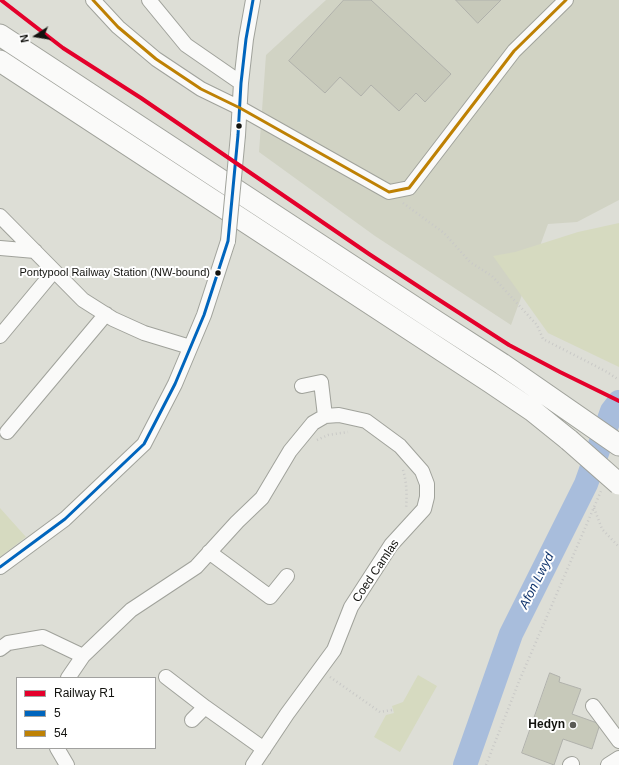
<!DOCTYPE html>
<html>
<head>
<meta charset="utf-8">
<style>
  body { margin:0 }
  #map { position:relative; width:619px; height:765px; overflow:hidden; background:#ddded6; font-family:Helvetica,sans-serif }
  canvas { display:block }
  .legend { position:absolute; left:16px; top:677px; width:140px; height:72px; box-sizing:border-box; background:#fff; border:1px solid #a1a19f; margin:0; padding:5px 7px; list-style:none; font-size:12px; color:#13130f }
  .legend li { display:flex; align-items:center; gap:8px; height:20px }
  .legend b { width:20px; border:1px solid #a1a19f }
  .north { position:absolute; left:16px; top:16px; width:40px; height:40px; -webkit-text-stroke:3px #fff; paint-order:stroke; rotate:258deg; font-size:11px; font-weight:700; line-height:16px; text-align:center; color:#13130f }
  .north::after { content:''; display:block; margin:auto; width:14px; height:18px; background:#13130f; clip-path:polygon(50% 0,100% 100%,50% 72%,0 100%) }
</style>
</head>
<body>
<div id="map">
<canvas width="619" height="765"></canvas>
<ul class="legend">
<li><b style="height:5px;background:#e4002b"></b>Railway R1</li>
<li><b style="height:5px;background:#0065bd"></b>5</li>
<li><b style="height:5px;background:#be8104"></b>54</li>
</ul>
<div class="north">N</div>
</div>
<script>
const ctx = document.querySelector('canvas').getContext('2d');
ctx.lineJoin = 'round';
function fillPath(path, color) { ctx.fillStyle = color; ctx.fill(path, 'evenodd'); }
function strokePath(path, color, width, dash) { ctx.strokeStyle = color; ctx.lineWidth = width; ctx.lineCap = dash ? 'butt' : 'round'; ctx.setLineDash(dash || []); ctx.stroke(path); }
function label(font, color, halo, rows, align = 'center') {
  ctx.font = font + ' Helvetica,sans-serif'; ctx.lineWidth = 4; ctx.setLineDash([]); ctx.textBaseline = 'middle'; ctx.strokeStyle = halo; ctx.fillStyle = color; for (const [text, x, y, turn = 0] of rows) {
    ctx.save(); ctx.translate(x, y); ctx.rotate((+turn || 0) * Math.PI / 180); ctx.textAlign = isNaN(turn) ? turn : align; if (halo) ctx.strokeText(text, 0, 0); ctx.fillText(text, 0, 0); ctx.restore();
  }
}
const built = new Path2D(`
  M326,0h293v200l-42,22 -29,2 -37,101 -136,-89 -116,-84 7,-97z`);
const green = new Path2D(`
  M619,223v144l-71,-34 -55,-77 22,-4 63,-20z
  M0,508l26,29 -26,20z
  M418,675l19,11 -37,66 -26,-15 12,-22 8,-2 -2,-7 11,-4z`);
const river = new Path2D(`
  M465,765l46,-131 75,-150 26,-73 7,-9`);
const building = new Path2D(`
  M344,0h27l80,74 -26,28 -9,-9 -17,18 -28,-26 -10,11 -21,-19 -15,16 -36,-32z
  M456,0h45l-23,23z
  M550,673l10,4 -1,5 22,7 -9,25 28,10 -8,25 -29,-10 -9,26 -32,-12z`);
const path = new Path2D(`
  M403,203l41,30 26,29 22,14 45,49 6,14 41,21 23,12 12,8
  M317,440l11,-5 20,-3
  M403,470c4,13 4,26 3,39
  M594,508l8,21 17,18
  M330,677l50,35 12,-2
  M486,765l34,-86 81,-188`);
const minor = new Path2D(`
  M93,0l25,27 38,32 45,30 39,19 149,84 20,-4 105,-137 52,-51
  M149,0l37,45 55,38
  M238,135l3,-52 5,-44 7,-39
  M0,216l83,84 30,19 31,14 46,14
  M0,248l35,3
  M0,336l54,-65
  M302,386l19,-4 4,34
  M7,432l99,-118
  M209,552l61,45 17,-21
  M0,567l65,-48 79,-75 31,-60 29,-69 24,-74
  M0,649l8,-6 35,-6 40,19
  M166,677l39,30
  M68,678l15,-22 48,-46 65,-43 41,-45 25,-24 28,-47 23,-28 12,-7 14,-1 27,6 34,25 22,25 5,13v13l-3,12 -33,36 -40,62 -17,43 -47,64 -34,51
  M593,706l26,35
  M192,720l13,-13 59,42
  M57,748l10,17
  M570,765l2,-1
  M608,765l11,-7`);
const highway = new Path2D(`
  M0,35l437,287 65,42 117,81
  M0,61l490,321 43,29 36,29`);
const minorBridge = new Path2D(`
  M228,241l10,-106`);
const highwayBridge = new Path2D(`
  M569,440l50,44`);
const bus1 = new Path2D(`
  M0,567l65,-48 79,-75 31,-60 29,-69 24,-74 10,-106 3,-52 5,-44 7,-39`);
const bus2 = new Path2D(`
  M93,0l25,27 38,32 45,30 39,19 149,84 20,-4 105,-137 52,-51`);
const rail1 = new Path2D(`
  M1,0l62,48 78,50 228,156 64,42 76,49 51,27 59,29`);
const markers = [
  [239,126,3.5,"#13130f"],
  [218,273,3.5,"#13130f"],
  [573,725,4,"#5a5a55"]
];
const busNames = [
  ["Pontypool Railway Station (NW-bound)",210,273]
];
const streetNames = [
  ["Coed Camlas",376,571,-56]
];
const poiNames = [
  ["Hedyn",565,725]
];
const waterNames = [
  ["Afon Lwyd",537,581,-63]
];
fillPath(built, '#d1d3c4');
fillPath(green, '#d6dac0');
strokePath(river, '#a8bddc', 24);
fillPath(building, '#c7c9ba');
strokePath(building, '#b0b1ab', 1);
strokePath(minor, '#a0a29b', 16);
strokePath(highway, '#a0a29b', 23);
strokePath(path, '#c9c9c7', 2.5, [1, 3]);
strokePath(minor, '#fafaf9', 14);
strokePath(highway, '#fafaf9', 21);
strokePath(minorBridge, '#a0a29b', 16, []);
strokePath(highwayBridge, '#a0a29b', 23, []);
strokePath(minorBridge, '#fafaf9', 14);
strokePath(highwayBridge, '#fafaf9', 21);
strokePath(bus1, '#0065bd', 3);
strokePath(bus2, '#be8104', 3);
strokePath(rail1, '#e4002b', 4);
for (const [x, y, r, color] of markers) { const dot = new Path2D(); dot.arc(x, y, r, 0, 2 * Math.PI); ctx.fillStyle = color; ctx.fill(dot); strokePath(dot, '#fff', 1.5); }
label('11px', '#13130f', '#fff', busNames, 'right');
label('12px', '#13130f', '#fff', streetNames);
label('bold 12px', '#13130f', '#fff', poiNames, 'right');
label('italic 13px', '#12366e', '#fff', waterNames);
</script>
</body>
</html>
